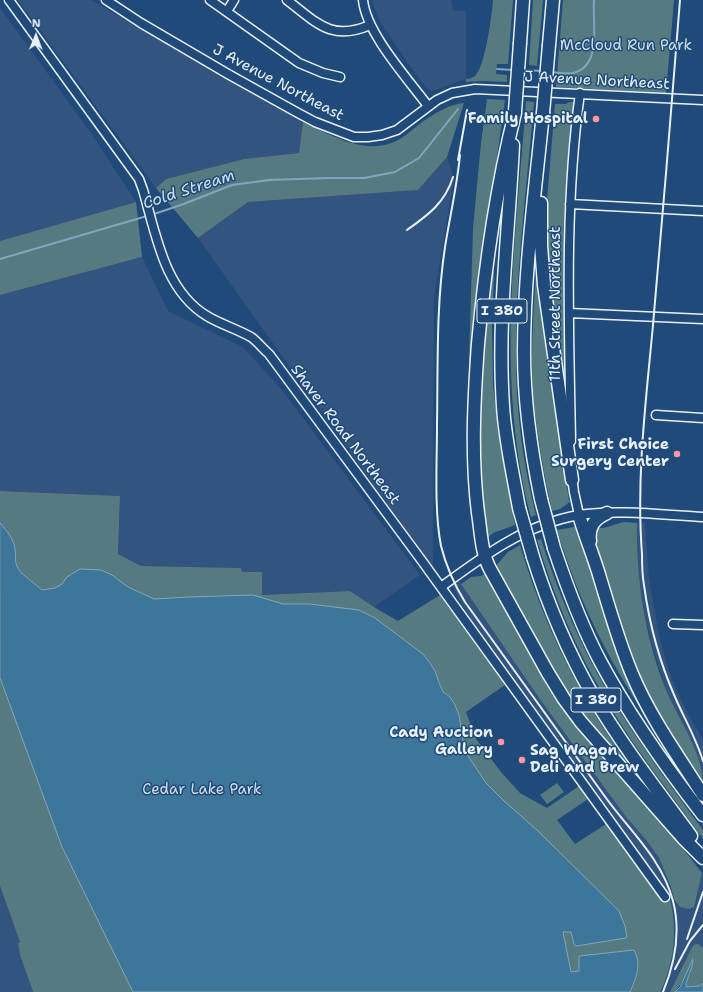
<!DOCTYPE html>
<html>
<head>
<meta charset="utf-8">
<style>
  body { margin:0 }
  #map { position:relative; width:703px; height:992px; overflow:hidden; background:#1f4a7a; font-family:"Shantell Sans",sans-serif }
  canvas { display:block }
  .north { position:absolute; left:16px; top:16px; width:40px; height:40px; -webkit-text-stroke:3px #1f4a7a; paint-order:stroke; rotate:1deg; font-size:11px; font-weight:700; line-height:16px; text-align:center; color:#e8f1f8 }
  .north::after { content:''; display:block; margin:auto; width:14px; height:18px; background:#e8f1f8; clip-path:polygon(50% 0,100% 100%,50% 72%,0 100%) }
</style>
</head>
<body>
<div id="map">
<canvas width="703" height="992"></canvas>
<div class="north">N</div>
</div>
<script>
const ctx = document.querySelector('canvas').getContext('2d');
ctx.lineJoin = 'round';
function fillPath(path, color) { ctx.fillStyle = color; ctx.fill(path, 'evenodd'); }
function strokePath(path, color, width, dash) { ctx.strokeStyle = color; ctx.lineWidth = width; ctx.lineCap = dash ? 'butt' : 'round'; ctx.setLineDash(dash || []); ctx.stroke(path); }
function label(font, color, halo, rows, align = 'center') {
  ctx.font = font + ' "Shantell Sans",sans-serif'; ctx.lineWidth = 3; ctx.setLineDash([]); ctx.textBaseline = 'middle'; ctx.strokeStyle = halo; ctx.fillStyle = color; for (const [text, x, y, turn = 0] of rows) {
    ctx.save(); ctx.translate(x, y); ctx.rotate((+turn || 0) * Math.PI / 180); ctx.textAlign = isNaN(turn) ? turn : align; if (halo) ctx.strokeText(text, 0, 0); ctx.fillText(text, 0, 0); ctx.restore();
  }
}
const built = new Path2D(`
  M18,0h73l212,122 -4,31 -55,6 -78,20 -10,9z
  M373,0h78l2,10 13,1v68l-34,12 -7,-4 -44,-63 -7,-17z
  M0,8l91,125 45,69 -136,39z
  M447,157l7,21 -20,119 -1,271 -235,-330 50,-36 170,-12z
  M142,257l26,54 75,36 40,44 137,184 -46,32 -24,-16 -88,4v-23h-20l-1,-4 -100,-2 -23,-12 2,-58 -120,-5v-196z
  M639,519h3v4h3l4,55 10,57 7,27 10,26 13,28 14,23v40l-9,-31 -28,-57 -16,-53 -9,-39 -3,-24 -2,-27 1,-25h2z
  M459,581l80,117 87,119 21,24 12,17 12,29 3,12 20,8 8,-34 1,1v74l-10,-3 -23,47h-10l10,-26 5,-30 -1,-19 -5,-22 -51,-73 -151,-208 -15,-28z
  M0,886l20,56 -2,1 2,12 13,37h-33z`);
const green = new Path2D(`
  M493,0h20l-5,64h-11l-1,10 11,1v7l-24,-1 -17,1v-3c3,0 6,-1 9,-3 10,-9 17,-61 18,-76z
  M533,0h10l-6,66 -8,-1z
  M563,0h111l-8,93 -110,-6z
  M487,99l18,1 -20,143 -13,118h-3l4,-133 8,-85z
  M526,101l8,1c-7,85 -19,171 -18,257 0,52 7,106 20,156l-5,2c-36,-136 -15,-278 -5,-416z
  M569,102h4l1,7 -6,57 -2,30 1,200 -2,1 -19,-140v-45l9,-108h11z
  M464,103l-17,54 -29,33 -170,12 -50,36 -42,-50 10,-9 78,-20 55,-6 4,-31c28,13 60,33 91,20 10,-4 20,-14 28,-20 14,-9 25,-17 42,-19z
  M136,202l6,55 -142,38v-54z
  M491,272h3v3l-2,50 1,61 7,57 15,82 -22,8 -6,5 -9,-51 2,-119z
  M536,273h3l26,199 4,29h2l-11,8 -8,2c-8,-35 -14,-70 -18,-106 -4,-44 -1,-88 2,-132z
  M0,491l120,5 -2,58 23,12 100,2 1,4h20v23l88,-4 24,16 24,14 42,-26 65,90 -39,27 10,27 25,33 19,21 27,15 32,-22 9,13 -31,21 18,24 31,-20 56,75 7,-4c9,33 6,66 -9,97h-627l-13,-37 -2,-12 2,-1 -20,-56z
  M626,522l11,1c-1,57 8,114 29,167 13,31 37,61 37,96l-41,-64 -22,-42 -19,-48 -9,-37 -18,-55 3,-12c10,1 19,-5 29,-6z
  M580,526l68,189 -2,1c-39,-57 -69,-120 -89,-186z
  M541,539c12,38 27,76 45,113 32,63 75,121 117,178v9c-35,-49 -73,-96 -102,-148 -28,-48 -48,-98 -64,-151z
  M520,545c24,82 63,159 114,227l-2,3 -66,-80 -71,-128 13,-15z
  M487,573l33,58 134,180 48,62 -8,34 -5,2 -9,-2 -6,-8 -3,-12 -12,-29 -12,-17 -21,-24 -87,-119 -78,-114 10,-7 10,-1z
  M557,783l7,9 -17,12 -7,-9z
  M698,944l5,4v35l-3,3 -14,2v-5l5,-11 -5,4 -11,16h-5l23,-47z`);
const water = new Path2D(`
  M0,523c6,7 14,16 15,26 2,9 -2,11 4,21 1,3 19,16 23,20l13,-2 7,-4 5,-7 13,-8 21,1 11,5 16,12 26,12 35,-2 64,-2 30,9h26l50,6 16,8 48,36 7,9 5,8 5,14 3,7 7,5 5,8 4,10 4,25 5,16 18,27 18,18 34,30 81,80 6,15 2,11 -1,1 -50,8 -2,-2 -3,-12h-8l8,40 8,-1v-15l55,-6c8,15 2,28 -4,42h-497l-71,-145 -62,-169z
  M693,959c0,11 -7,19 -7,28l14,-1 3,-3v9h-28l5,-5z`);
const stream = new Path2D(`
  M497,69l16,1
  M521,70l22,1
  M551,72c7,1 16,2 22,1 30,-7 19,-51 21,-73
  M151,215l30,-10 51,-20 37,-5 59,-2h36l31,-6 24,-14 39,-49
  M0,259l147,-43`);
const minor = new Path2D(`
  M9,0l130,179 4,11c13,44 21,100 64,126 13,8 30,13 44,21 6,4 12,12 18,17l153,207 243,336
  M106,0l35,23 87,51 70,39 17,9 39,15h14l14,-2 15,-5 40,-30 15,-7 23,-4 228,11
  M210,0l89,63 24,10 17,4
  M287,0c29,22 44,42 83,25
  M363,0c3,33 45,79 65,106
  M227,11l7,-11
  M570,204l133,7
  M569,313l134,6
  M656,415l47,3
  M571,441c-2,-116 -7,-233 9,-348
  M572,477l2,15 5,23
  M441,587c42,-31 85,-63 138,-72 37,-6 86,0 124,2
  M673,624l30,1`);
const highway = new Path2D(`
  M520,43l3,-43
  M549,45l4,-45
  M515,113c-19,76 -30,153 -37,231 -4,56 -7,112 0,169 3,18 3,39 12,56l58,104 16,26 17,23 103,117 19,19
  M513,145c-4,86 -16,174 -10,261 2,34 10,68 16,102
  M541,203v42l3,40 28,195
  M541,499c-10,-48 -17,-97 -17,-147 0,-80 11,-159 19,-239
  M579,515c6,21 15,42 21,63 10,33 19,65 32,96 18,43 46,82 71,121
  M590,541c-2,-14 4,-22 17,-28
  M554,548c13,39 27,77 46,113 29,54 65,105 103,154
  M533,557c15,48 35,95 60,139 29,49 64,94 98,140`);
const rail = new Path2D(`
  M680,0c-9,108 -17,217 -27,325 -7,76 -17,152 -11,229 0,10 0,21 2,31 5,37 16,78 31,112 9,21 21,41 28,64
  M460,155c-3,31 -10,61 -15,92 -9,59 -7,119 -8,178 0,38 -3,85 4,121 5,20 13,38 24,56 47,65 94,130 141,196 24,33 56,61 67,103 8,31 2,62 -10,91
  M458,160l9,-50
  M407,230c21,-15 38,-27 46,-53
  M687,939l16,-47
  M675,969l15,-28 13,-16`);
const highwayBridge = new Path2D(`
  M515,111l5,-68
  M543,113l6,-68
  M541,499l13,49
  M519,508l14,49`);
const markers = [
  [596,119,4,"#ff9aa2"],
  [677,454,4,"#ff9aa2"],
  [501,742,4,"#ff9aa2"],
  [522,760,4,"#ff9aa2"]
];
const shields = [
  [502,311,50],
  [596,700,50]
];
const shieldNames = [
  ["I 380",502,311],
  ["I 380",596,700]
];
const parkNames = [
  ["McCloud Run Park",626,46],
  ["Cedar Lake Park",202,790]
];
const streetNames = [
  ["J Avenue Northeast",597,81,3],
  ["J Avenue Northeast",278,83,28],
  ["11th Street Northeast",556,304,-90],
  ["Shaver Road Northeast",345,435,53]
];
const poiNames = [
  ["Family Hospital",588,119],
  ["First Choice",669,445],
  ["Surgery Center",669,462],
  ["Cady Auction",493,733],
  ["Gallery",493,750],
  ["Sag Wagon",530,751,"left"],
  ["Deli and Brew",530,768,"left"]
];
const waterNames = [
  ["Cold Stream",189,190,-18]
];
fillPath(built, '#33547e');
fillPath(green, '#557b81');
fillPath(water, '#3d7698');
strokePath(water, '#81a7be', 1);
strokePath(stream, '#81a7be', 2);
strokePath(minor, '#e8f1f8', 11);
strokePath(highway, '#e8f1f8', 15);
strokePath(minor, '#1f4a7a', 8);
strokePath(highway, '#1f4a7a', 12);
strokePath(rail, '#e8f1f8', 2);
strokePath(highwayBridge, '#e8f1f8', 15, []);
strokePath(highwayBridge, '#1f4a7a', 12);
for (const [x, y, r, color] of markers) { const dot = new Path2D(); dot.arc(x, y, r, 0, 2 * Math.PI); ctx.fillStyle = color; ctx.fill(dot); strokePath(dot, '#1f4a7a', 1.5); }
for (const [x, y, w] of shields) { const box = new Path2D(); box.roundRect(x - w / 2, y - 12, w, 24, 3); ctx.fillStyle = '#1f4a7a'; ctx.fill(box); strokePath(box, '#e8f1f8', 1); }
label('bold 14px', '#e8f1f8', null, shieldNames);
label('15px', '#d2dfe6', '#1f4a7a', parkNames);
label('15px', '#e8f1f8', '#1f4a7a', streetNames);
label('bold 15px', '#e8f1f8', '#1f4a7a', poiNames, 'right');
label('italic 16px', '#cedfea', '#1f4a7a', waterNames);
</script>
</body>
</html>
